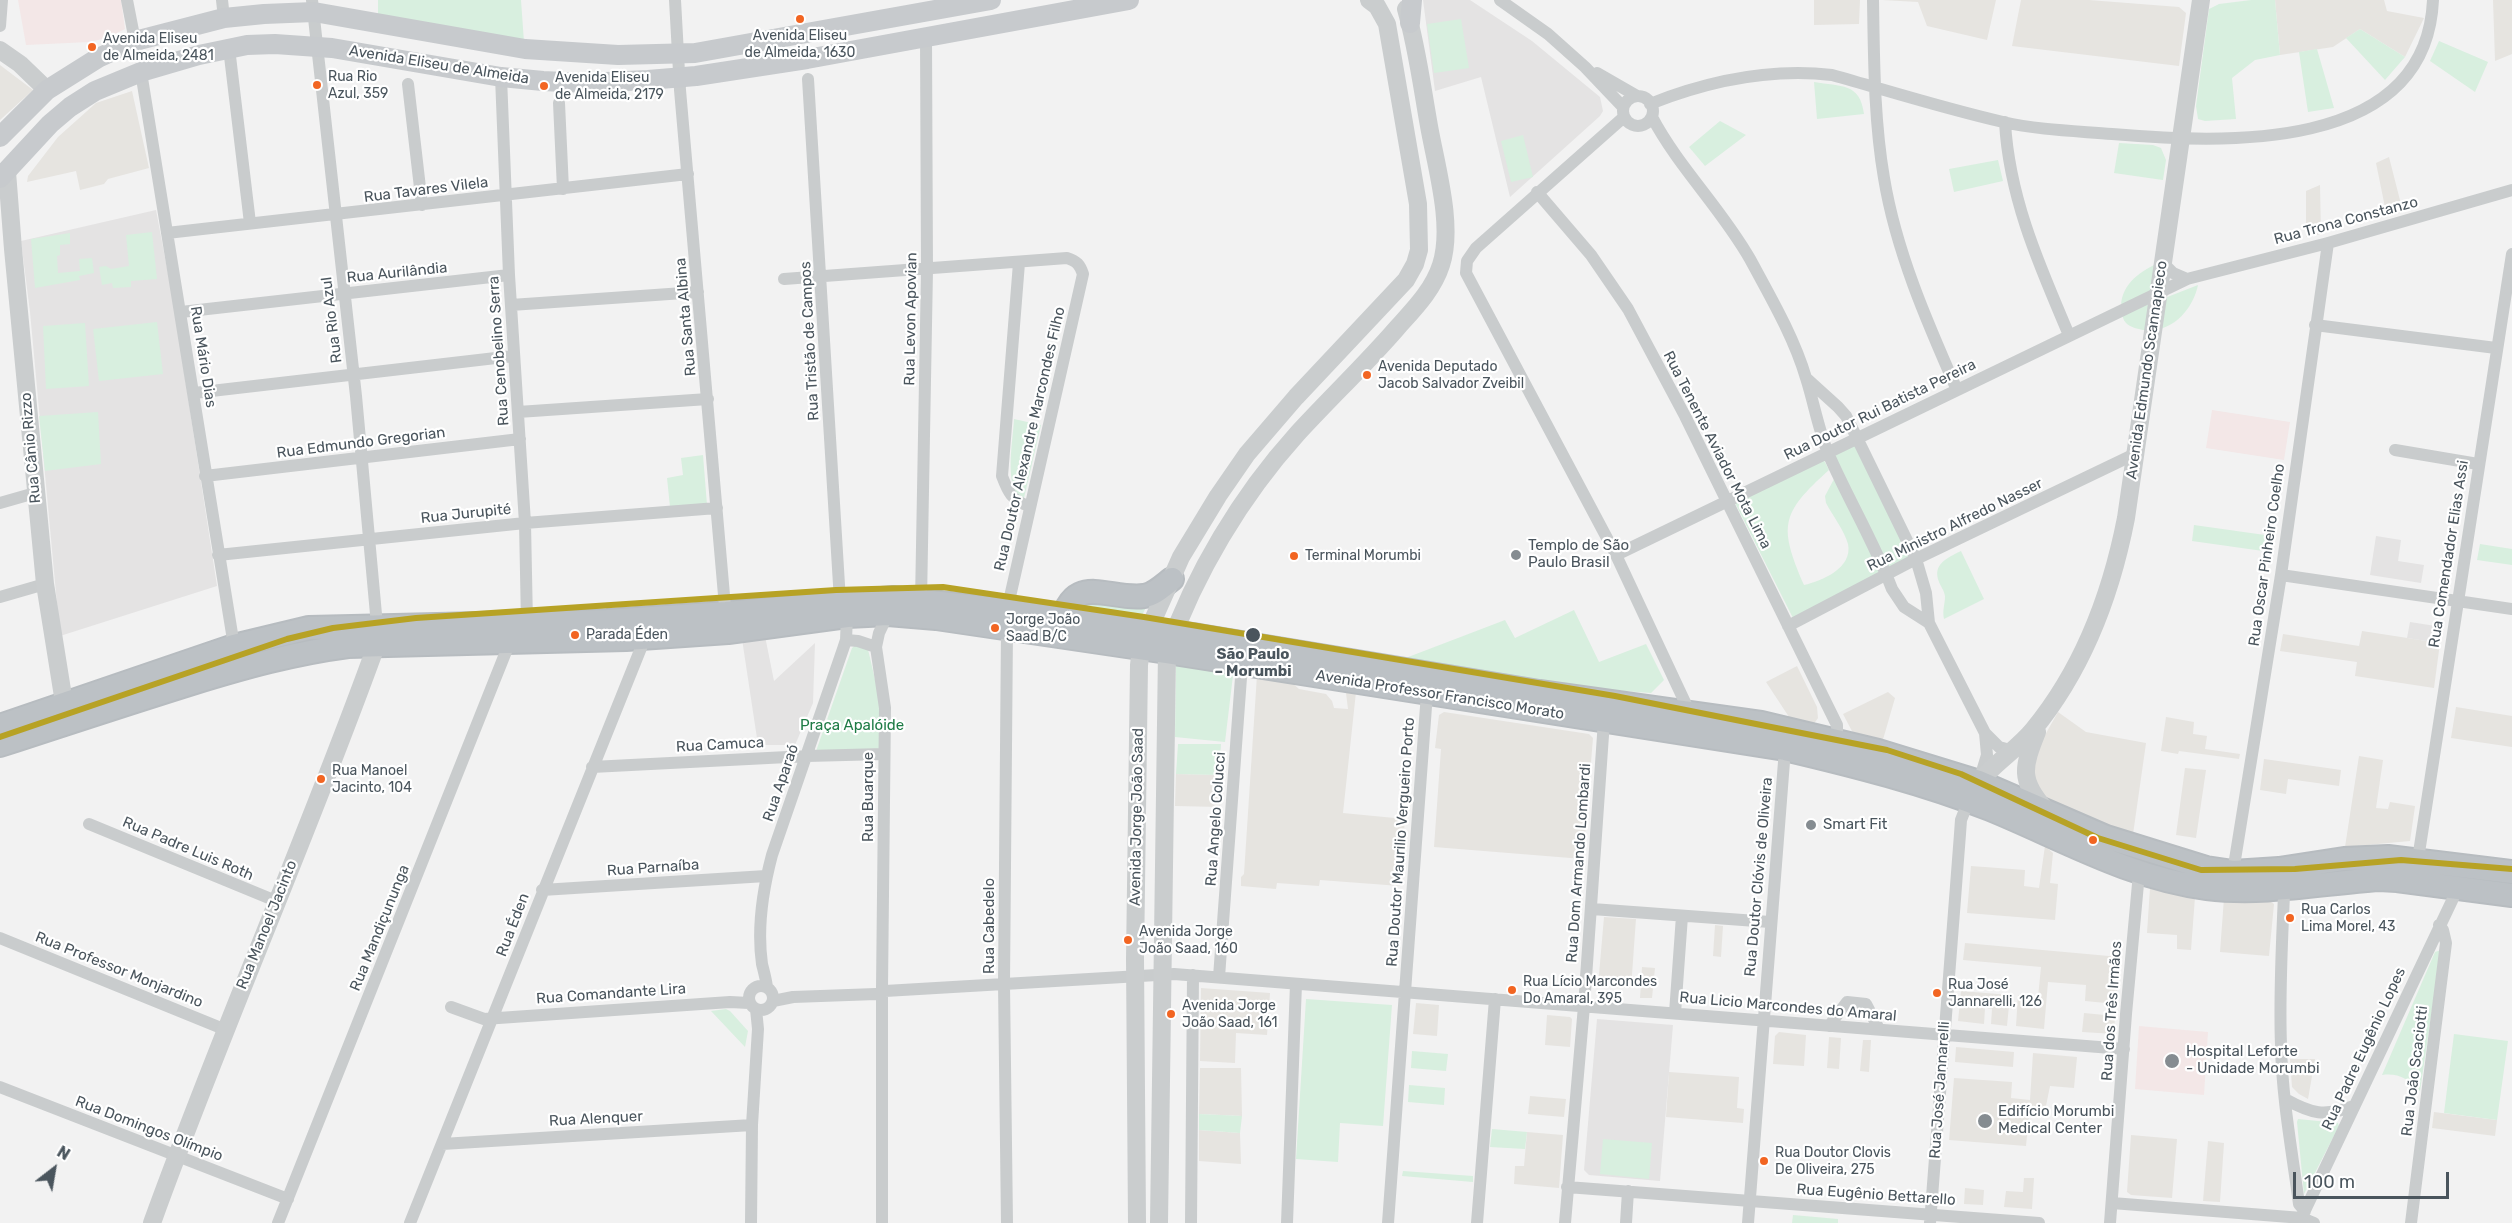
<!DOCTYPE html>
<html>
<head>
<meta charset="utf-8">
<style>
  body { margin:0 }
  #map { position:relative; width:2512px; height:1223px; overflow:hidden; background:#f2f2f2; font-family:Rubik,sans-serif }
  canvas { display:block }
  .north { position:absolute; left:24px; top:1139px; width:60px; height:60px; -webkit-text-stroke:4px #fff; paint-order:stroke; rotate:31deg; font-size:16px; font-weight:700; line-height:24px; text-align:center; color:#4a555d }
  .north::after { content:''; display:block; margin:auto; width:21px; height:27px; background:#4a555d; clip-path:polygon(50% 0,100% 100%,50% 72%,0 100%) }
  .scale { position:absolute; left:2293px; top:1172px; width:156px; height:27px; box-sizing:border-box; border:3px solid #4a555d; border-top:0; padding-left:8px; font-size:18px; line-height:21px; white-space:nowrap; color:#4a555d; -webkit-text-stroke:4px #fff; paint-order:stroke }
</style>
</head>
<body>
<div id="map">
<canvas width="2512" height="1223"></canvas>
<div class="north">N</div>
<div class="scale">100 m</div>
</div>
<script>
const ctx = document.querySelector('canvas').getContext('2d');
ctx.lineJoin = 'round';
function fillPath(path, color) { ctx.fillStyle = color; ctx.fill(path, 'evenodd'); }
function strokePath(path, color, width, dash) { ctx.strokeStyle = color; ctx.lineWidth = width; ctx.lineCap = dash ? 'butt' : 'round'; ctx.setLineDash(dash || []); ctx.stroke(path); }
function label(font, color, halo, rows, align = 'center') {
  ctx.font = font + ' Rubik,sans-serif'; ctx.lineWidth = 4.5; ctx.setLineDash([]); ctx.textBaseline = 'middle'; ctx.strokeStyle = halo; ctx.fillStyle = color; for (const [text, x, y, turn = 0] of rows) {
    ctx.save(); ctx.translate(x, y); ctx.rotate((+turn || 0) * Math.PI / 180); ctx.textAlign = isNaN(turn) ? turn : align; if (halo) ctx.strokeText(text, 0, 0); ctx.fillText(text, 0, 0); ctx.restore();
  }
}
const commercial = new Path2D(`
  M1814,0h46l-1,24 -45,1z
  M1882,0h114l-9,40 -60,-14 -9,-24z
  M2021,0h68l90,7 7,6 -7,53 -167,-20z
  M2275,0h109l3,11 37,7 -19,39 -45,-28 -27,18 -53,8z
  M2493,0h19v54l-17,7z
  M0,65l33,25 -33,30z
  M132,91l17,77 -41,11 -4,5 -24,6 -4,-19 -49,11 1,-6 30,-39 38,-34z
  M2389,157l14,55 -16,5 -11,-54z
  M2320,185l1,49 -15,3v-46z
  M2362,631l78,12 -6,45 -79,-12 2,-14 -77,-11 3,-17 76,12z
  M1797,666l20,41 1,11 -5,7 -20,-2 -27,-41z
  M1257,675l33,6 9,8 27,5 6,7 2,7 14,1 -2,-16 1,-3 9,2 -13,121 62,6 -5,67 -80,-6 -1,6 -42,-3 -1,6 -35,-3v-9l3,-3z
  M1888,692l7,6 -13,45 -28,-8 -11,-21z
  M2456,707l56,9v31l-61,-9z
  M1444,712l145,22 4,4 -10,121 -149,-12 7,-98 -6,-1 4,-33z
  M2058,712l28,20 60,11 -13,91 -30,-9 -61,-27 -4,-4 -6,-36z
  M2166,717l28,5 -1,12 14,2 -2,13 35,5 -1,5 -60,-8 -1,3 -17,-3z
  M2359,756l24,4 -7,48 12,1 2,-7 25,4 -5,35 -65,6z
  M2264,759l77,11 -2,16 -51,-7 -2,15 -26,-4z
  M2185,768l21,2 -10,68 -20,-3z
  M1176,774l46,1 -2,32 -45,-1z
  M2045,846l8,7 -3,30 8,1 -3,36 -88,-7 4,-47 54,4 -1,16 15,2z
  M2152,886l29,4v6l14,1 -4,53 -14,-1v-14l-30,-2 3,-45z
  M2224,898l44,2 6,4 -5,52 -49,-4z
  M1604,917l32,2 -5,69 -33,-2z
  M1715,925l8,1 -2,31 -8,-1z
  M1965,943l155,14 -4,47 -31,-3 1,-16 -38,-3 -4,47 -28,-3 2,-31 20,2 3,-30 -78,-7z
  M1642,967l13,1 -3,30h-12z
  M1201,988l69,5 -3,42 -31,-2 -1,30 -35,-2z
  M1961,991l49,4 -3,31 -16,-2 1,-15 -7,-1 -1,16 -26,-3z
  M1416,1003l23,2 -2,31 -24,-2z
  M2084,1013l31,3 -1,18 -32,-2z
  M1547,1015l23,2 2,2 -2,28 -25,-2z
  M1779,1032l27,3 -2,31 -31,-2 2,-28z
  M1829,1037l12,1 -2,31 -12,-1z
  M1863,1040h8l-2,32 -9,-1z
  M1956,1047l58,5 -1,15 -58,-5z
  M2033,1053l44,4 -3,31 -24,-2 -6,30 -15,-1 -3,31 -77,-6 5,-62 58,4 -1,16 19,2z
  M2290,1059h25l-7,40 -9,-5 -7,-7z
  M1200,1068h41l1,48 -43,-2z
  M1669,1072l70,5 -2,31 7,1 -1,14 -77,-6z
  M1530,1096l36,3 -2,18 -36,-3z
  M2434,1112l63,8 -2,16 -63,-8z
  M1199,1130l41,3 1,31 -42,-3z
  M1527,1132l36,3 -4,53 -45,-4 1,-18h9z
  M2131,1135l46,4 -5,59 -41,-3 -4,-3z
  M2208,1141l16,2 -4,59 -17,-1z
  M2024,1178h10l-2,31 -28,-2 2,-16 17,1z
  M1965,1188l19,2 -1,15 -19,-1z`);
const education = new Path2D(`
  M1423,0h47l62,41 68,56 3,14 -3,5 -90,81 -29,-120 -46,14z
  M156,210l17,90 44,286 -157,50 -30,-324 -9,-71z
  M2376,536l25,4 -3,21 26,4 -3,18 -51,-8z
  M2410,622l32,5 -2,16 -33,-5z
  M765,636l9,45 41,-38 -2,60 -18,42h-37l-16,-106z
  M1597,1019l76,6 -13,156 -71,-6 -5,-5z`);
const medical = new Path2D(`
  M18,0h103l4,29 -18,9 -18,4 -63,3z
  M2212,410l78,12 -6,38 -78,-12z
  M2139,1026l69,6 -4,63 -69,-6z`);
const green = new Path2D(`
  M378,0h143l3,42 -146,-24z
  M2251,0h24l5,55 -25,5 -23,18 4,41 -31,2 -7,-2 -2,-13 13,-97 10,-5z
  M1461,19l8,49 -35,5 -7,-49z
  M2360,29l45,28 -20,23 -39,-42z
  M2439,41l49,21 -13,30 -45,-31z
  M2317,49l17,59 -26,4 -9,-60z
  M1814,82c27,5 46,0 50,32l-47,5z
  M1720,121l26,14 -41,31 -16,-19z
  M1523,135l10,42 -22,5 -10,-41z
  M2119,143l34,2 8,3 5,12 -3,20 -49,-7z
  M1998,160l5,21 -49,11 -5,-23z
  M152,232l5,47 -26,2v6l-18,1 -1,-5 -10,2 -3,-18 7,-1 5,3 18,-3 -3,-31z
  M70,233v11l-10,1v10l-3,1 1,17 22,-2 -1,-12 13,-1 2,15 -15,3 1,4 -45,8 -4,-49z
  M2158,263l-6,40 46,-18c-5,25 -27,49 -55,45 -5,-1 -13,-3 -17,-7 -3,-3 -4,-8 -5,-13 -1,-24 16,-37 37,-47z
  M157,322l6,52 -64,7 -6,-52z
  M85,323l4,63 -43,3 -3,-63z
  M98,412l3,52 -56,7 -6,-55z
  M1014,419l27,6 -17,73 -6,-2c-13,-17 -5,-56 -4,-77z
  M1857,438l59,121 -29,16 -59,-123z
  M703,455l4,50 -37,2 -3,-29 16,-3 -2,-17z
  M1823,458l6,12c-49,44 -50,56 -25,115 18,-4 49,-17 44,-41 -4,-14 -15,-28 -22,-41l-1,-7 9,-17 48,94 -89,45 -58,-115z
  M2194,525l78,11 -2,16 -78,-11z
  M2480,544l32,5v16l-35,-5z
  M1961,551l23,48 -40,20c-2,-9 1,-14 1,-23 -1,-6 -4,-9 -6,-14 -7,-18 8,-24 22,-31z
  M1088,597l60,6 -9,19 -60,-10z
  M1574,610l25,52 47,-18 18,36 -13,13 -67,-5 -181,-29 102,-39 10,18z
  M859,642l8,3 13,56 -1,53 -65,3 38,-109z
  M1176,663l58,4 -9,75 -50,-5z
  M1178,744h43l-2,31 -43,-1z
  M2441,950l-21,141c-12,-12 -21,-18 -38,-16l53,-123z
  M1306,999l86,6 -9,121 -43,-3 -2,39 -42,-3z
  M726,1009l4,2 18,20 -3,16 -34,-36z
  M2454,1034l54,7 -11,79 -53,-7z
  M1412,1051l36,3 -2,17 -35,-3z
  M1409,1085l36,3 -1,17 -36,-3z
  M1199,1114l43,2 -2,17 -41,-3z
  M2298,1119l40,4 1,3 -35,68 -7,-72z
  M1492,1129l35,3 -2,17 -35,-2z
  M1603,1139l49,4 -3,36 -49,-5z
  M1403,1171l70,5v6l-71,-6z
  M1793,1215l45,4v4h-46z`);
const street = new Path2D(`
  M127,0l8,41
  M222,0l2,18
  M312,0l44,396 21,229
  M675,0l5,90 46,528
  M1500,0l48,34 37,33 38,40
  M1873,0c1,59 1,120 11,178 12,73 43,144 73,212
  M0,26l2,-26
  M229,48l21,175
  M141,72l93,574
  M1597,73l40,23
  M501,77l8,198 16,248 2,100
  M808,79l32,522
  M408,84l14,121
  M1623 111a15 15 0 1 1 30 0a15 15 0 1 1-30 0Z
  M559,103l4,86
  M1650,104c58,-23 120,-36 182,-29 57,16 114,34 171,47 35,8 73,9 109,12 108,9 314,21 321,-134
  M1624,117l-148,131 -9,13 -1,12 150,282 74,158
  M1652,117c27,51 69,91 98,142 20,37 44,78 56,119 8,25 12,50 22,75 20,46 46,89 64,136l12,18 25,16
  M2005,122c4,76 35,145 64,213
  M1537,192l54,63 37,54 57,107 152,309v15
  M167,233l521,-59
  M2162,262l11,11 14,6
  M1019,263l-17,213c6,16 10,25 27,30
  M784,279l283,-21c10,3 13,7 16,16l-76,336
  M511,305l187,-13
  M181,312l328,-37
  M2315,325l181,23
  M1806,378l32,29 8,9 11,22 59,121 10,34 3,30 56,110 14,14 15,4
  M194,393l319,-37
  M518,412l190,-13
  M2395,450l83,14
  M205,476l315,-37
  M0,503l35,-10
  M218,555l307,-32 192,-15
  M1616,555l571,-276 141,-36 184,-53
  M2281,575l231,34
  M0,597l45,-13
  M921,601l6,-331 -1,-232
  M1788,626l128,-67 219,-105
  M846,640l12,1 18,6
  M592,767l215,-11 77,-2
  M1980,778l7,-23 -2,-22
  M89,824l187,77
  M2418,859l94,-605
  M2233,872l48,-297 47,-332
  M2280,884l4,10c-2,50 -5,100 -3,151 1,53 11,106 18,159l6,7
  M542,890l224,-14
  M1592,909l178,13
  M0,938l226,92
  M1219,977l23,-313
  M749 998a12 12 0 1 1 24 0a12 12 0 1 1-24 0Z
  M767,987c-1,-8 -3,-15 -5,-23 -5,-35 1,-75 10,-109l71,-206 3,-9 1,-24
  M882,988l3,-280 -9,-61 3,-14 9,-19
  M885,991l289,-17 950,75
  M773,1001l20,-4 83,-3
  M451,1007l33,12 246,-17 19,1
  M1675,1013l7,-97
  M1829,1026l18,-24 19,2 13,25
  M0,1087l288,112
  M2285,1099c27,15 39,18 69,7
  M442,1144l310,-19
  M1567,1187l472,36
  M2112,1203l190,15 12,5
  M278,1223l231,-579
  M410,1223l235,-585
  M751,1223l1,-98 6,-96 -2,-20
  M882,1223v-226
  M1007,1223l-3,-239 3,-355
  M1191,1223l2,-248
  M1287,1223l9,-239
  M1388,1223l39,-530
  M1477,1223l18,-224
  M1565,1223l19,-217 20,-285
  M1626,1223l2,-32
  M1748,1223l37,-474
  M1930,1223l30,-389 1,-14 7,-18
  M2110,1223l16,-209 13,-141
  M2299,1223l159,-335
  M2411,1223l35,-280 -3,-13 -4,-5`);
const secondary = new Path2D(`
  M0,50l20,14 27,26
  M7,172l6,77 32,335 21,131
  M2037,732c-14,35 -18,48 8,77
  M1973,792c15,-26 42,-40 60,-62 51,-62 78,-135 93,-212l75,-518
  M152,1223c70,-194 154,-383 224,-577l1,-13
  M1137,1223l-2,-264 4,-294 2,-16 8,-20 32,-72 37,-61 29,-42 49,-57 110,-117 9,-16 4,-14 -1,-46 -31,-180 -10,-18 -8,-6
  M1159,1223l8,-571c28,-79 74,-156 130,-218 33,-36 68,-69 100,-106 17,-19 36,-38 44,-63 13,-39 -5,-99 -12,-139 -7,-39 -12,-79 -23,-117`);
const primary = new Path2D(`
  M1410,23l2,-23
  M0,137l47,-47 51,-32 37,-17 89,-23 40,-4 50,-2 211,37 93,6 77,-2 296,-53
  M0,178l50,-54 20,-17 25,-16 46,-19 58,-17 48,-10 28,-1 57,4 169,29 42,4 42,2 63,-3 48,-4 111,-17 322,-59`);
const highway = new Path2D(`
  M1060,632c10,-64 47,-31 84,-36 10,-1 20,-11 28,-17
  M0,726l234,-80 75,-18 298,-7 119,-8 167,-15 114,12 192,26 340,56 222,31 117,28 101,31 127,55 100,31 27,4 46,-3 65,-10 44,-2 124,15
  M0,745c64,-21 128,-42 192,-62 52,-16 102,-30 156,-37l278,-7 102,-7 119,-16 41,-2 48,4 231,34 618,97c68,16 139,34 205,60 71,29 139,69 217,79 57,7 115,-5 172,-9l18,1 115,15`);
const metro1 = new Path2D(`
  M0,737l287,-98 46,-11 83,-10 420,-28 107,-3 201,30 471,79 272,54 74,24 137,64 103,32 94,-1 106,-9 111,9`);
const markers = [
  [800,19,5,"#f26522"],
  [92,47,5,"#f26522"],
  [317,85,5,"#f26522"],
  [544,86,5,"#f26522"],
  [1367,375,5,"#f26522"],
  [1516,555,6,"#858c91"],
  [1294,556,5,"#f26522"],
  [995,628,5,"#f26522"],
  [575,635,5,"#f26522"],
  [1253,635,8,"#4a555d"],
  [321,779,5,"#f26522"],
  [1811,825,6,"#858c91"],
  [2093,840,5,"#f26522"],
  [2290,918,5,"#f26522"],
  [1128,940,5,"#f26522"],
  [1512,990,5,"#f26522"],
  [1937,993,5,"#f26522"],
  [1171,1014,5,"#f26522"],
  [2172,1061,8,"#858c91"],
  [1985,1121,8,"#858c91"],
  [1764,1161,5,"#f26522"]
];
const busNames = [
  ["Avenida Eliseu",800,36,"center"],
  ["de Almeida, 1630",800,53,"center"],
  ["Avenida Eliseu",103,39],
  ["de Almeida, 2481",103,56],
  ["Rua Rio",328,77],
  ["Azul, 359",328,94],
  ["Avenida Eliseu",555,78],
  ["de Almeida, 2179",555,95],
  ["Avenida Deputado",1378,367],
  ["Jacob Salvador Zveibil",1378,384],
  ["Terminal Morumbi",1305,556],
  ["Jorge João",1006,620],
  ["Saad B/C",1006,637],
  ["Parada Éden",586,635],
  ["Rua Manoel",332,771],
  ["Jacinto, 104",332,788],
  ["Rua Carlos",2301,910],
  ["Lima Morel, 43",2301,927],
  ["Avenida Jorge",1139,932],
  ["João Saad, 160",1139,949],
  ["Rua Lício Marcondes",1523,982],
  ["Do Amaral, 395",1523,999],
  ["Rua José",1948,985],
  ["Jannarelli, 126",1948,1002],
  ["Avenida Jorge",1182,1006],
  ["João Saad, 161",1182,1023],
  ["Rua Doutor Clovis",1775,1153],
  ["De Oliveira, 275",1775,1170]
];
const streetNames = [
  ["Avenida Eliseu de Almeida",439,65,9],
  ["Rua Tavares Vilela",426,190,-7],
  ["Rua Trona Constanzo",2346,221,-15],
  ["Rua Aurilândia",397,273,-6],
  ["Rua Santa Albina",686,317,-95],
  ["Rua Levon Apovian",911,319,-89],
  ["Rua Rio Azul",332,320,-97],
  ["Rua Tristão de Campos",810,341,-93],
  ["Rua Cenobelino Serra",499,351,-94],
  ["Rua Mário Dias",203,357,81],
  ["Avenida Edmundo Scannapieco",2147,370,-82],
  ["Rua Doutor Rui Batista Pereira",1880,410,-26],
  ["Rua Doutor Alexandre Marcondes Filho",1030,439,-77],
  ["Rua Edmundo Gregorian",361,443,-7],
  ["Rua Cânio Rizzo",31,448,-95],
  ["Rua Tenente Aviador Mota Lima",1717,450,63],
  ["Rua Jurupité",466,514,-6],
  ["Rua Ministro Alfredo Nasser",1955,525,-26],
  ["Rua Comendador Elias Assi",2449,554,-81],
  ["Rua Oscar Pinheiro Coelho",2267,555,-82],
  ["Avenida Professor Francisco Morato",1440,695,9],
  ["Rua Camuca",720,745,-3],
  ["Rua Aparaó",781,783,-71],
  ["Rua Buarque",869,797,-90],
  ["Avenida Jorge João Saad",1137,817,-89],
  ["Rua Angelo Colucci",1216,819,-86],
  ["Rua Doutor Maurilio Vergueiro Porto",1401,842,-86],
  ["Rua Padre Luis Roth",188,849,23],
  ["Rua Dom Armando Lombardi",1579,863,-86],
  ["Rua Parnaíba",653,868,-4],
  ["Rua Doutor Clóvis de Oliveira",1759,877,-85],
  ["Rua Manoel Jacinto",267,925,-68],
  ["Rua Éden",513,925,-69],
  ["Rua Cabedelo",990,926,-90],
  ["Rua Mandiçununga",380,928,-68],
  ["Rua Professor Monjardino",119,970,22],
  ["Rua Comandante Lira",611,994,-4],
  ["Rua Licio Marcondes do Amaral",1788,1007,5],
  ["Rua dos Três Irmãos",2112,1011,-86],
  ["Rua Padre Eugênio Lopes",2364,1049,-65],
  ["Rua João Scaciotti",2415,1071,-83],
  ["Rua José Jannarelli",1940,1090,-86],
  ["Rua Alenquer",596,1119,-3],
  ["Rua Domingos Olímpio",149,1129,21],
  ["Rua Eugênio Bettarello",1876,1195,4]
];
const poiNames = [
  ["Templo de São",1528,546],
  ["Paulo Brasil",1528,563],
  ["Smart Fit",1823,825],
  ["Hospital Leforte",2186,1052],
  ["- Unidade Morumbi",2186,1069],
  ["Edifício Morumbi",1998,1112],
  ["Medical Center",1998,1129]
];
const stopNames = [
  ["São Paulo",1253,655],
  ["– Morumbi",1253,672]
];
const parkNames = [
  ["Praça Apalóide",852,726]
];
fillPath(commercial, '#e6e4e0');
fillPath(education, '#e4e3e3');
fillPath(medical, '#f3e7e7');
fillPath(green, '#d8efdf');
strokePath(highway, '#b7bcc0', 26);
strokePath(street, '#c9cccd', 12);
strokePath(secondary, '#cacdce', 18);
strokePath(primary, '#c7cacd', 20);
strokePath(highway, '#bcc1c5', 22);
strokePath(metro1, '#b7a225', 6);
for (const [x, y, r, color] of markers) { const dot = new Path2D(); dot.arc(x, y, r, 0, 2 * Math.PI); ctx.fillStyle = color; ctx.fill(dot); strokePath(dot, '#fff', 2); }
label('14px', '#4a555d', '#fff', busNames, 'left');
label('15px', '#4a555d', '#fff', streetNames);
label('15px', '#4a555d', '#fff', poiNames, 'left');
label('bold 15px', '#4a555d', '#fff', stopNames);
label('15px', '#1e7b45', '#fff', parkNames);
</script>
</body>
</html>
